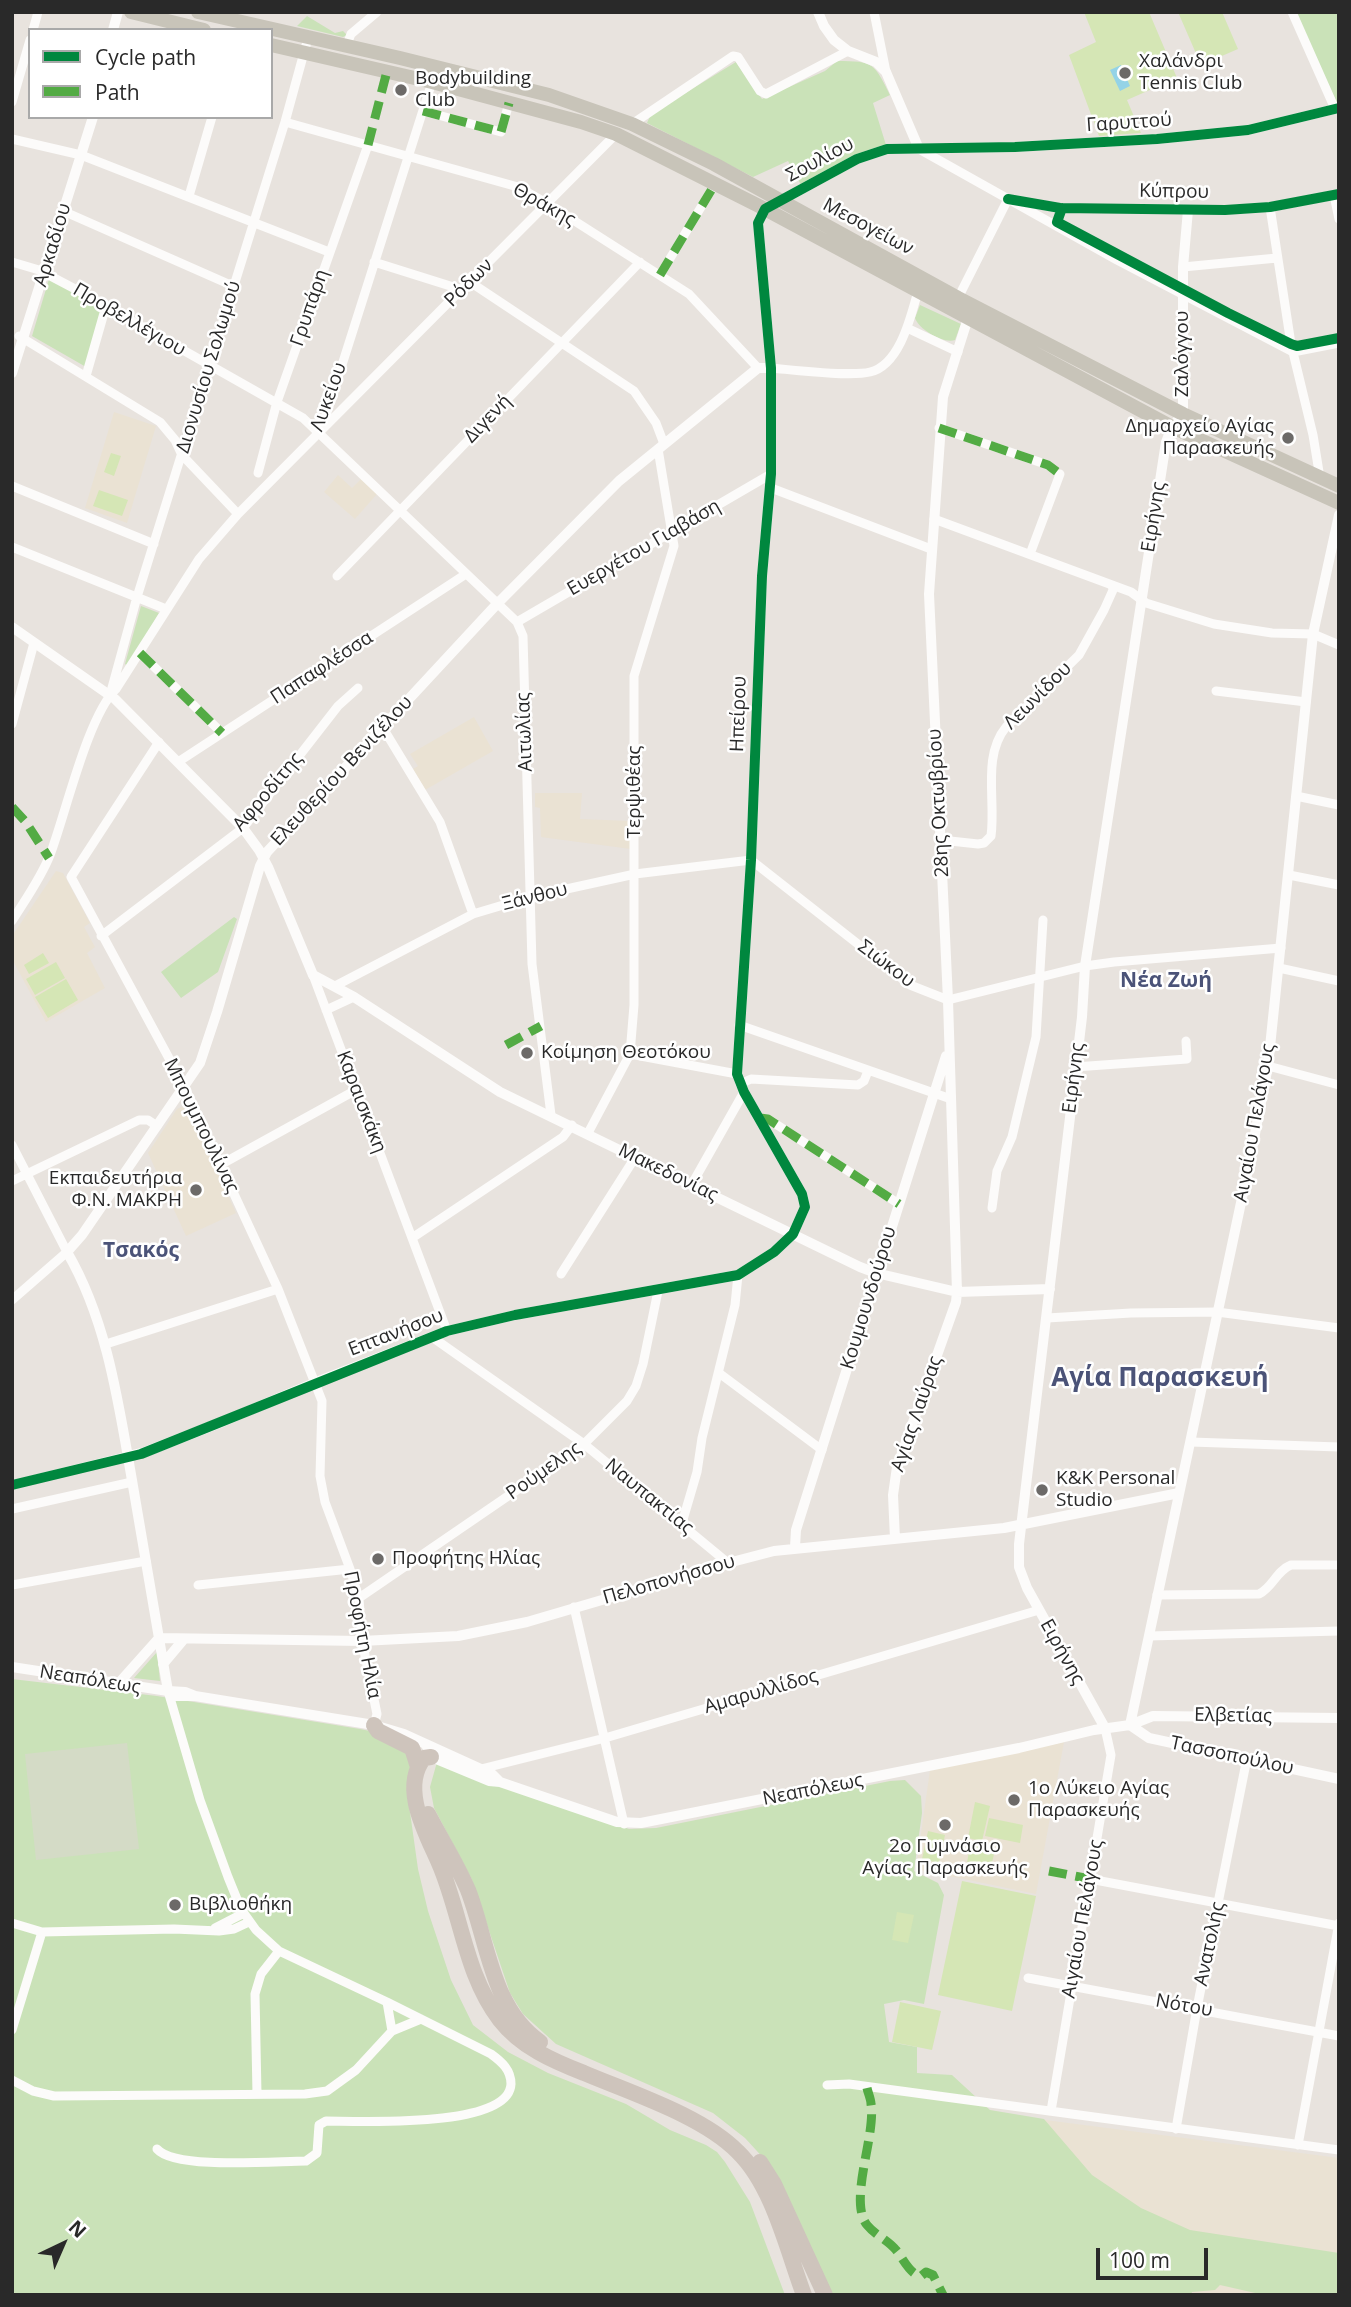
<!DOCTYPE html>
<html>
<head>
<meta charset="utf-8">
<style>
  body { margin:0 }
  #map { position:relative; width:1351px; height:2307px; overflow:hidden; background:#e8e3de; font-family:"Open Sans",sans-serif }
  canvas { display:block }
  .frame { position:absolute; inset:0; border:14px solid #292929; pointer-events:none }
  .legend { position:absolute; left:28px; top:28px; width:245px; height:91px; box-sizing:border-box; background:#fff; border:2px solid #a9a9a9; margin:0; padding:9px 12px; list-style:none; font-size:21px; color:#292929 }
  .legend li { display:flex; align-items:center; gap:14px; height:35px }
  .legend b { width:35px; border:2px solid #a9a9a9 }
  .north { position:absolute; left:28px; top:2209px; width:70px; height:70px; -webkit-text-stroke:5px #fff; paint-order:stroke; rotate:44deg; font-size:19px; font-weight:700; line-height:28px; text-align:center; color:#292929 }
  .north::after { content:''; display:block; margin:auto; width:24px; height:32px; background:#292929; clip-path:polygon(50% 0,100% 100%,50% 72%,0 100%) }
  .scale { position:absolute; left:1096px; top:2248px; width:112px; height:32px; box-sizing:border-box; border:4px solid #292929; border-top:0; padding-left:9px; font-size:21px; line-height:24px; white-space:nowrap; color:#292929; -webkit-text-stroke:5px #fff; paint-order:stroke }
</style>
</head>
<body>
<div id="map">
<canvas width="1351" height="2307"></canvas>
<div class="frame"></div>
<ul class="legend">
<li><b style="height:9px;background:#00873e"></b>Cycle path</li>
<li><b style="height:9px;background:#53ab44"></b>Path</li>
</ul>
<div class="north">N</div>
<div class="scale">100 m</div>
</div>
<script>
const ctx = document.querySelector('canvas').getContext('2d');
ctx.lineJoin = 'round';
function fillPath(path, color) { ctx.fillStyle = color; ctx.fill(path, 'evenodd'); }
function strokePath(path, color, width, dash) { ctx.strokeStyle = color; ctx.lineWidth = width; ctx.lineCap = dash ? 'butt' : 'round'; ctx.setLineDash(dash || []); ctx.stroke(path); }
function label(font, color, halo, rows, align = 'center') {
  ctx.font = font + ' "Open Sans",sans-serif'; ctx.lineWidth = 5; ctx.setLineDash([]); ctx.textBaseline = 'middle'; ctx.strokeStyle = halo; ctx.fillStyle = color; for (const [text, x, y, turn = 0] of rows) {
    ctx.save(); ctx.translate(x, y); ctx.rotate((+turn || 0) * Math.PI / 180); ctx.textAlign = isNaN(turn) ? turn : align; if (halo) ctx.strokeText(text, 0, 0); ctx.fillText(text, 0, 0); ctx.restore();
  }
}
const education = new Path2D(`
  M114,412l42,14 -29,97 -42,-15z
  M338,475l14,13 9,-9 16,15 -22,25 -31,-27z
  M474,717l19,34 -68,39 -12,-21 5,-3 -8,-12z
  M535,793h47l-2,26 50,2 1,28 -90,-12 -1,-29 -5,-1z
  M56,871l7,2 27,50 -6,4 11,20 -8,6 18,35 -59,34 -34,-63v-23z
  M181,1107l8,2 47,104 -50,23 -38,-83 29,-44z
  M1064,1742l-28,152 -120,-25 14,-99z
  M990,2110l32,7 317,41v137h-365z`);
const green = new Path2D(`
  M1295,12h44v96z
  M307,16l28,17 8,-2 4,4 -4,2 -46,-11z
  M837,61c37,0 37,2 53,34l-17,8 13,42 -85,40 -13,-24 -35,16 -106,-54 4,-9 85,-52 26,37 63,-28z
  M49,279l54,28 -17,60 -54,-31z
  M920,305l41,19 -6,16c-11,4 -36,-10 -40,-22z
  M141,606l18,7 -31,53 -3,-2z
  M234,917l3,2 -19,53 -37,26 -20,-26z
  M157,1652l3,29 -26,-3z
  M12,1679l145,17 203,33 15,3 37,23 -3,50 9,64 10,42 23,69 22,45 35,27 40,21 78,31 44,26 36,15 11,7 8,10 25,40 35,93h-773z
  M437,1762l192,67 27,-1 234,-47 15,-1 16,16 1,17 -8,58 24,12 6,12 -20,109 -20,-4 -20,4 5,38 28,5v26l35,2 38,35 54,9 48,56 49,33 49,22 149,23v42h-75l-44,-10 -5,5 -23,2 -1,3h-360l-64,-133 -22,-24 -32,-25 -157,-69 -33,-30 -13,-21 -38,-113 -38,-72 -4,-21z`);
const cemetery = new Path2D(`
  M127,1743l12,106 -103,11 -11,-106z`);
const pitch = new Path2D(`
  M1084,12h65l28,66 -50,22 14,33 -42,3 -30,-81 27,-13z
  M1178,12h44l16,37 -37,16z
  M111,453l10,3 -7,20 -10,-4z
  M99,490l29,10 -6,16 -29,-10z
  M43,953l6,10 -20,11 -5,-9z
  M56,962l9,16 -30,17 -9,-16z
  M66,979l12,21 -30,18 -13,-21z
  M975,1802l15,4 -8,35 -14,-3z
  M989,1818l34,7 -3,18 -35,-7z
  M928,1831l17,4 -6,28 -17,-4z
  M970,1845l25,5 -4,17 -24,-4z
  M962,1881l74,15 -24,115 -74,-16z
  M897,1912l17,3 -6,28 -16,-3z
  M900,2002l41,9 -9,39 -40,-8z`);
const water = new Path2D(`
  M1121,65l9,21 -10,5 -10,-21z`);
const minor = new Path2D(`
  M874,12l12,60
  M1292,12l43,97
  M33,30l5,-18
  M346,47l5,-13 26,-22
  M12,102l18,-62
  M423,111l78,21 8,-29
  M285,122l233,65 30,17 141,90 69,74
  M632,124l101,-68 5,1 22,34 6,3 82,-43
  M12,139l69,16 248,97
  M919,149l198,111 176,92 46,-9
  M1334,195l5,24
  M189,196l23,-79
  M1020,202l40,6 165,2 45,-3 69,-13
  M1270,207l21,137 22,91 7,43
  M63,211l170,75
  M12,262l27,8 38,20 226,128 214,204 6,14 9,328 19,151
  M374,262l89,28
  M1183,267l94,-9
  M660,275l55,-91
  M470,282l164,109 22,32 8,21
  M958,298l50,-99
  M907,328l51,24
  M19,336l141,86 15,18 7,15 56,59
  M771,368c23,2 79,9 99,4 30,-7 41,-56 48,-81
  M86,376l20,-70
  M939,428l109,37
  M321,431l111,-349
  M258,473l19,-71 91,-257
  M12,486l142,58
  M771,488l160,61
  M934,519l197,73 15,11 68,21 58,9 41,1 26,11
  M12,547l154,62
  M1030,554l30,-80
  M337,576l303,-314
  M517,622l254,-148
  M140,653l82,80
  M1216,691l90,11
  M110,695l27,-98 148,-475 23,-84
  M12,724l22,-81
  M383,728l57,94 33,92
  M159,742l-88,135 113,209 94,203 44,112 -2,75 5,26 25,67 9,29 3,43 15,73 -3,11
  M178,762l288,-188
  M1296,796l43,9
  M941,840l37,4 6,-1 7,-7c5,-35 -9,-80 15,-109l73,-72 25,-45 9,-20 -1,-5
  M1289,875l50,10
  M12,921c13,-21 29,-43 38,-66 15,-39 38,-140 66,-166l83,-130 39,-45 378,-380
  M101,936l142,-108 95,-122 20,-18
  M1279,968l60,13
  M313,975l134,356
  M335,986l138,-72 57,-17 105,-23 116,-14 159,125 38,15 137,-34 29,-4 167,-14
  M326,1010l28,-13
  M739,1025l212,74
  M630,1054l107,20
  M1268,1066l71,19
  M1075,1067l112,-8 -1,-18
  M740,1084l11,-5 107,6 6,-4 4,-10
  M758,1118l10,1 131,85
  M588,1133l42,-79 4,-49v-329l40,-130 -16,-97
  M12,1145l55,107 -55,48
  M220,1165l136,-75
  M12,1181l127,-61h9l9,6
  M692,1184l52,-92
  M992,1208l5,-37 15,-34 24,-100 7,-117
  M412,1238l151,-101 9,-12
  M561,1274l75,-118
  M1047,1318l84,-5 86,-1 122,16
  M432,1337l152,107 144,119
  M106,1344l172,-55
  M719,1373l103,77
  M1191,1442l148,5
  M12,1485l116,-29
  M12,1509l120,-27
  M682,1523l15,-51 5,-34 33,-133 3,-30
  M12,1585l134,-24
  M198,1585l152,-16
  M1157,1595l102,-1c14,-7 17,-23 32,-29h48
  M359,1598l225,-154 43,-43 9,-15 7,-22 15,-73
  M574,1607l50,217
  M1149,1636l190,-5
  M481,1769l124,-31 434,-128
  M1090,1879l249,47
  M12,1923l30,9 132,-3 45,2 15,-2 15,-7
  M215,1928l29,-15
  M1028,1978l311,58
  M387,2002l5,29
  M12,2030l30,-98
  M12,2080l21,11 21,5 251,-2 22,-3 29,-21 36,-39 29,-12
  M827,2085l22,-1 490,66
  M257,2094l-2,-100 6,-20 18,-23
  M1051,2111l60,-356 -6,-27
  M1176,2129l21,-121 50,-250
  M1298,2145l41,-222
  M157,2149c18,21 119,12 149,12l11,-8 2,-28 7,-4c32,0 183,8 185,-37 0,-14 -9,-22 -20,-30l-104,-52 -108,-51 -23,-21 -15,-21 -13,-32 -28,-77 -32,-109`);
const tertiary = new Path2D(`
  M818,12l6,14 10,14 14,11 28,11 10,10 33,77
  M113,30l5,-18
  M12,373l81,-256
  M12,627l103,72 128,129 16,22 9,17 45,108 41,22 146,95 360,175 16,6 81,19 93,-3
  M128,1456l17,-4 77,-30 92,-39 133,-52 68,-16 223,-40 36,-23 19,-18 12,-27 -3,-13 -58,-102 -7,-18 14,-214 11,-284 9,-102v-106l-13,-145 7,-14 92,-50 30,-10 128,-2 142,-8 91,-9 91,-22
  M895,1539l-2,-44 4,-28 59,-165 1,-10 -9,-292 -19,-406 14,-197 25,-79
  M795,1547l1,-17 150,-474
  M159,1638l203,3 96,-5 69,-14 201,-59 46,-12 230,-23 175,-35
  M163,1664l21,-25
  M12,1667l156,24c-11,-68 -23,-136 -35,-205 -14,-79 -25,-164 -66,-234l15,-17 118,-172 17,-51 43,-146 7,-14 229,-247 123,-124 139,-113h13
  M118,1684l41,-46
  M195,1696l-10,-4 -17,-1 6,5h21l179,29 30,9 88,40 8,8
  M1130,1725l119,-560 19,-99 45,-432 26,-119
  M1130,1725l19,13 190,41
  M1105,1728l-78,-140 -8,-21v-23l63,-527 3,-51 81,-524 6,-15 11,-13v-147l5,-57
  M425,1744l5,6 1,7 58,24 11,1 117,40 24,1 378,-75 75,-18 36,-5 23,-9 186,2`);
const primary = new Path2D(`
  M131,12l73,18
  M198,12l202,46 149,37 83,29 82,40 244,134 225,116 156,72
  M271,45l161,37 149,40 35,12 149,75 407,218 167,76`);
const motorway = new Path2D(`
  M374,1725l4,6 34,17 6,19
  M431,1757l-7,1c-24,30 2,75 15,105 22,50 26,112 61,157 21,27 53,41 84,53 47,20 119,43 154,79 35,34 49,98 66,143
  M428,1814c13,25 29,50 40,76 20,51 23,118 72,152
  M760,2162l14,22 51,111`);
const quiet = new Path2D(`
  M423,111l78,21 8,-29
  M368,145l19,-74
  M660,275l55,-91
  M939,428l109,37 12,9
  M140,653l82,80
  M12,807l13,14 24,37
  M506,1045l35,-19
  M760,1118l8,1 131,85
  M1049,1871l41,8
  M867,2088c1,5 4,11 4,16 5,32 -23,97 -4,121 8,10 21,15 29,25 7,8 13,24 25,26l5,-4 7,3 10,20`);
const cycleway = new Path2D(`
  M1008,199l52,9 165,2 45,-3 69,-13
  M1062,208l-5,14 171,91 63,31 6,2 42,-8
  M12,1485l129,-31 306,-123 68,-16 223,-40 36,-23 19,-18 12,-27 -3,-13 -58,-102 -7,-18 14,-214 11,-284 9,-102v-106l-13,-145 7,-14 92,-50 30,-10 128,-2 142,-8 91,-9 91,-22`);
const markers = [
  [1125,73,7,"#6c6a68"],
  [401,90,7,"#6c6a68"],
  [1288,438,7,"#6c6a68"],
  [527,1053,7,"#6c6a68"],
  [196,1190,7,"#6c6a68"],
  [1042,1490,7,"#6c6a68"],
  [378,1559,7,"#6c6a68"],
  [1014,1800,7,"#6c6a68"],
  [945,1825,7,"#6c6a68"],
  [175,1905,7,"#6c6a68"]
];
const poiNames = [
  ["Χαλάνδρι",1139,62],
  ["Tennis Club",1139,84],
  ["Bodybuilding",415,79],
  ["Club",415,101],
  ["Δημαρχείο Αγίας",1274,427,"right"],
  ["Παρασκευής",1274,449,"right"],
  ["Κοίμηση Θεοτόκου",541,1053],
  ["Εκπαιδευτήρια",182,1179,"right"],
  ["Φ.Ν. ΜΑΚΡΗ",182,1201,"right"],
  ["K&K Personal",1056,1479],
  ["Studio",1056,1501],
  ["Προφήτης Ηλίας",392,1559],
  ["1ο Λύκειο Αγίας",1028,1789],
  ["Παρασκευής",1028,1811],
  ["2ο Γυμνάσιο",945,1847,"center"],
  ["Αγίας Παρασκευής",945,1869,"center"],
  ["Βιβλιοθήκη",189,1905]
];
const streetNames = [
  ["Γαρυττού",1129,123,-4],
  ["Σουλίου",820,160,-28],
  ["Κύπρου",1174,192,1],
  ["Θράκης",544,205,29],
  ["Μεσογείων",868,227,28],
  ["Αρκαδίου",53,245,-73],
  ["Ρόδων",469,283,-45],
  ["Γρυπάρη",310,308,-71],
  ["Προβελλέγιου",129,320,30],
  ["Ζαλόγγου",1183,354,-90],
  ["Διονυσίου Σολωμού",209,367,-73],
  ["Λυκείου",329,397,-70],
  ["Διγενή",488,419,-46],
  ["Ειρήνης",1154,517,-81],
  ["Ευεργέτου Γιαβάση",644,548,-30],
  ["Παπαφλέσσα",322,668,-33],
  ["Λεωνίδου",1038,696,-45],
  ["Ηπείρου",739,714,-88],
  ["Αιτωλίας",525,732,-92],
  ["Ελευθερίου Βενιζέλου",342,771,-47],
  ["Αφροδίτης",268,792,-50],
  ["Τερψιθέας",635,792,-90],
  ["28ης Οκτωβρίου",939,803,-93],
  ["Ξάνθου",535,897,-14],
  ["Σιώκου",886,964,37],
  ["Ειρήνης",1074,1078,-83],
  ["Καραισκάκη",361,1102,69],
  ["Αιγαίου Πελάγους",1255,1123,-80],
  ["Μπουμπουλίνας",201,1126,64],
  ["Μακεδονίας",668,1173,26],
  ["Κουμουνδούρου",869,1298,-73],
  ["Επτανήσου",396,1333,-21],
  ["Αγίας Λαύρας",917,1414,-71],
  ["Ρούμελης",544,1471,-35],
  ["Ναυπακτίας",649,1497,39],
  ["Πελοπονήσσου",669,1580,-16],
  ["Προφήτη Ηλία",362,1635,79],
  ["Ειρήνης",1062,1652,61],
  ["Νεαπόλεως",90,1680,9],
  ["Αμαρυλλίδος",761,1692,-16],
  ["Ελβετίας",1233,1716,1],
  ["Τασσοπούλου",1232,1756,12],
  ["Νεαπόλεως",813,1790,-11],
  ["Αιγαίου Πελάγους",1083,1919,-80],
  ["Ανατολής",1210,1944,-78],
  ["Νότου",1184,2006,10]
];
const neighbourhoodNames = [
  ["Νέα Ζωή",1166,981],
  ["Τσακός",141,1251]
];
const districtNames = [
  ["Αγία Παρασκευή",1160,1379]
];
fillPath(education, '#eae2d3');
fillPath(green, '#cae2b8');
fillPath(cemetery, '#d4dbc6');
fillPath(pitch, '#d5e6b5');
fillPath(water, '#94d3e7');
strokePath(minor, '#fcfbfa', 9);
strokePath(tertiary, '#fcfbfa', 10);
strokePath(primary, '#c8c4b9', 14);
strokePath(motorway, '#cec4bc', 16);
strokePath(quiet, '#53ab44', 9, [18, 9]);
strokePath(cycleway, '#00873e', 10);
for (const [x, y, r, color] of markers) { const dot = new Path2D(); dot.arc(x, y, r, 0, 2 * Math.PI); ctx.fillStyle = color; ctx.fill(dot); strokePath(dot, '#fff', 2.5); }
label('19px', '#292929', '#fff', poiNames, 'left');
label('19px', '#292929', '#fff', streetNames);
label('bold 21px', '#4b5378', '#fff', neighbourhoodNames);
label('bold 26px', '#4b5378', '#fff', districtNames);
</script>
</body>
</html>
